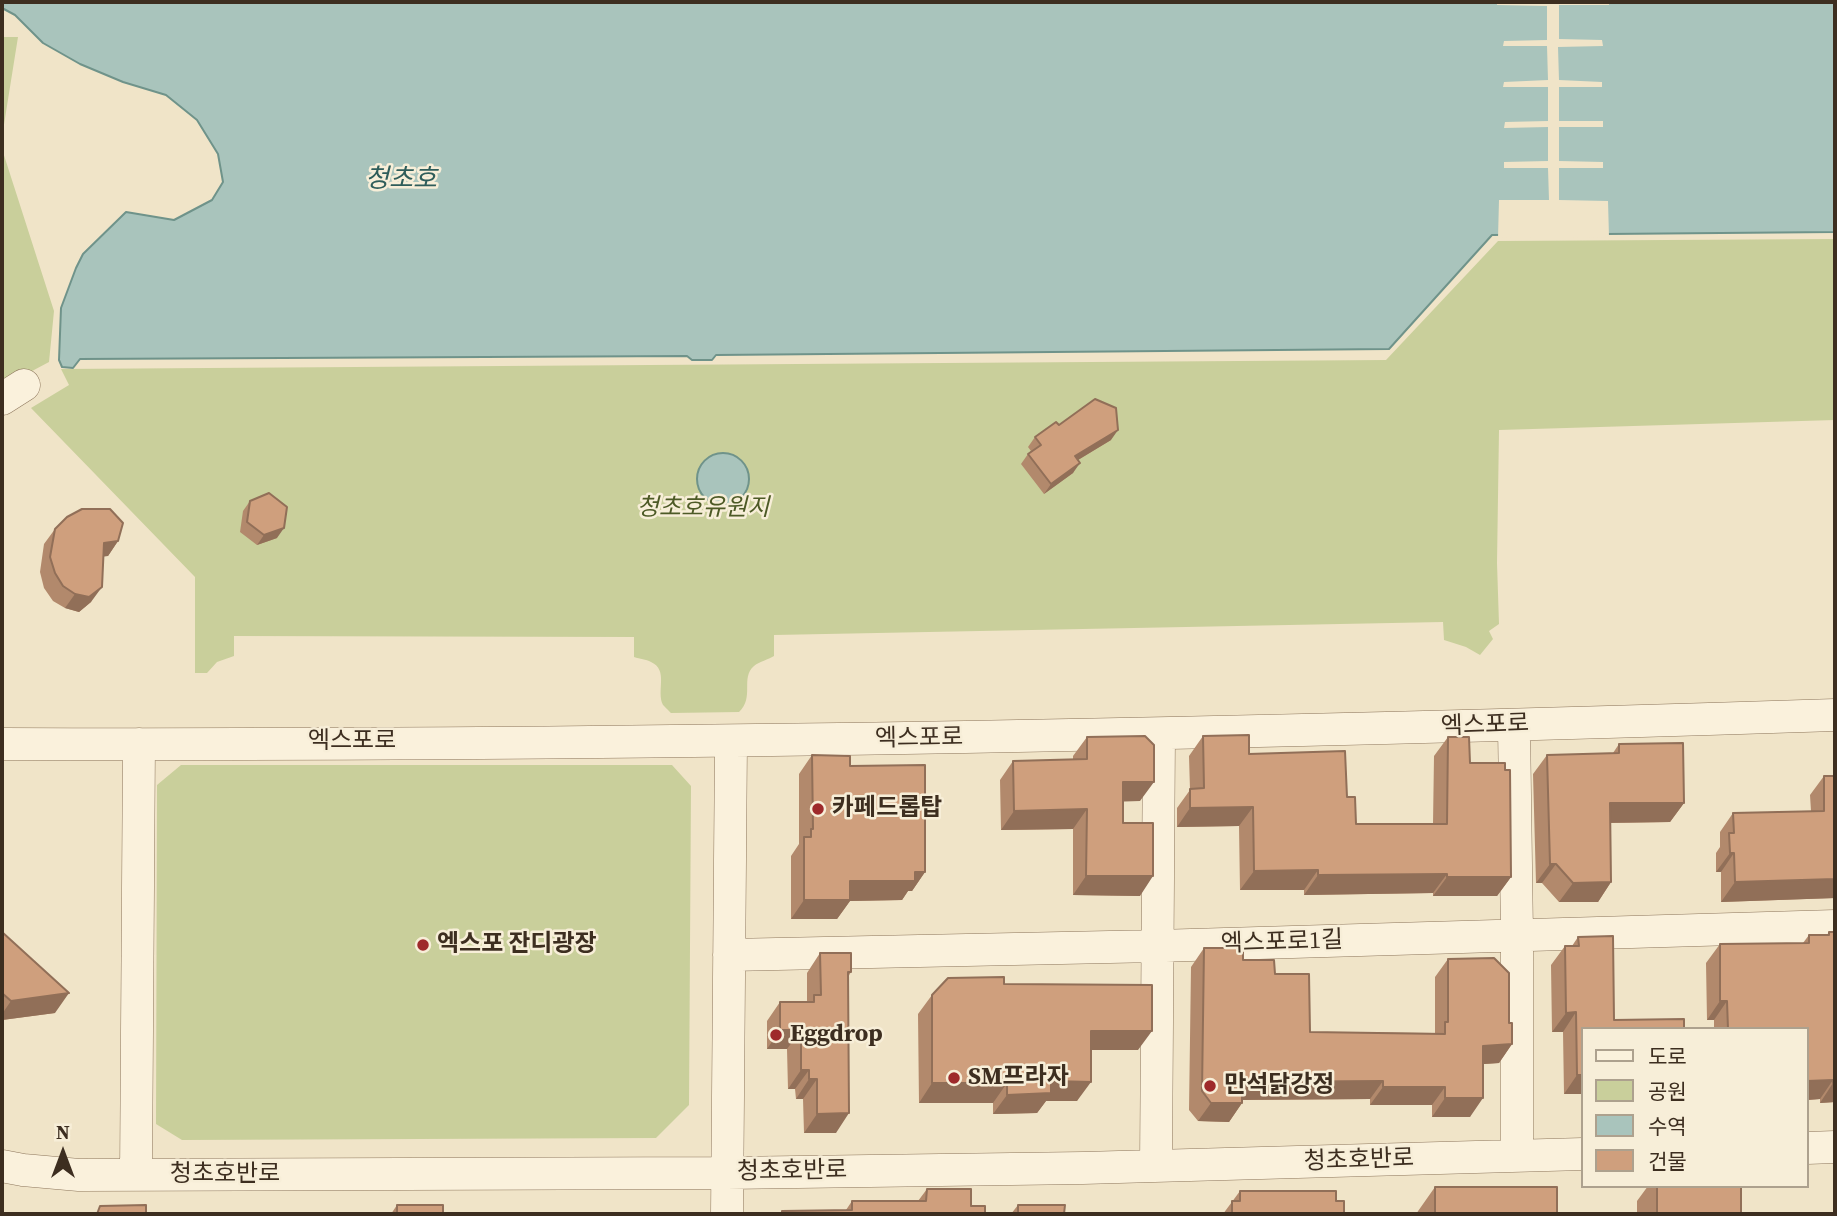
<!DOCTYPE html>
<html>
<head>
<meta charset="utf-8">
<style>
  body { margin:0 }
  #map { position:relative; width:1837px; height:1216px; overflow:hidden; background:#f0e4c8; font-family:"Source Serif 4","Noto Sans KR",serif }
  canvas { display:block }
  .frame { position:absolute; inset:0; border:4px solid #3d2e20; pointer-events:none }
  .legend { position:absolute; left:1581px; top:1027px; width:228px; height:161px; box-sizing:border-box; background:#f7eed8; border:2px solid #ada18e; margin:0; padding:9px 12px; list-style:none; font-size:21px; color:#3d2e20 }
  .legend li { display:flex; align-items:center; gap:14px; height:35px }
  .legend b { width:35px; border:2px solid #ada18e }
  .north { position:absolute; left:28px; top:1118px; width:70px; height:70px; -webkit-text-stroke:5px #f7eed8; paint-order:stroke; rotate:0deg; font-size:19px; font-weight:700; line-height:28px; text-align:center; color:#3d2e20 }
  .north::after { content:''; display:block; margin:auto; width:24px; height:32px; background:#3d2e20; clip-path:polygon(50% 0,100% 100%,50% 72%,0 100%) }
</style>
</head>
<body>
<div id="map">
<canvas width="1837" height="1216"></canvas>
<div class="frame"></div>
<ul class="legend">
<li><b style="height:9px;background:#faf1dc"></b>도로</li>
<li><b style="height:19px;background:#c9cf9b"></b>공원</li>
<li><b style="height:19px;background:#a9c4bc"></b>수역</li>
<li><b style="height:19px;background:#cf9f7d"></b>건물</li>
</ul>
<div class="north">N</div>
</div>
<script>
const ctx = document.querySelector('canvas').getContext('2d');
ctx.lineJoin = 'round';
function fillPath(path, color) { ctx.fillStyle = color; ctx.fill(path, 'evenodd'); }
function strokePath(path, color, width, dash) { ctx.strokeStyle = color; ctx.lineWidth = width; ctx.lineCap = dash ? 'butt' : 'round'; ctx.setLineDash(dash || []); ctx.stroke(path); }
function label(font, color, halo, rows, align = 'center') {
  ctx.font = font + ' "Source Serif 4","Noto Sans KR",serif'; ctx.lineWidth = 5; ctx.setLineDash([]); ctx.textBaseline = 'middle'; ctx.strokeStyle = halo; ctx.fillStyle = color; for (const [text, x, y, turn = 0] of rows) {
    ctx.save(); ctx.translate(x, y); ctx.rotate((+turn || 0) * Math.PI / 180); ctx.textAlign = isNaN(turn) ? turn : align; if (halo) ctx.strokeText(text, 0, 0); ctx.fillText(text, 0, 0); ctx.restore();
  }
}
const green = new Path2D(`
  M2,37h16l-16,100z
  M2,149l52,162 -5,51 -47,25z
  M1835,239v181l-336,10 -2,133 2,61 -10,7 4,8 -13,16 -14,-8 -22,-7 -1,-18 -669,13v21c-6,4 -14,5 -20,10 -14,12 1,31 -15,46l-68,1c-1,-1 -7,-7 -8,-8 -7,-14 6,-35 -12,-43 -5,-3 -11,-3 -17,-5v-20l-400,-1v20l-17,6 -10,11h-12v-96l-164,-169 38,-23 -8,-16 1325,-9 112,-119z
  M181,765h491l19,21 -2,319 -33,33 -474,2 -26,-16 1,-339z`);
const water = new Path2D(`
  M2,2h1833v230l-343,3 -103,114 -673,6 -4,5h-20l-5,-4 -607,3 -7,9 -11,-1 -3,-7 2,-52 15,-40 7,-14 43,-42 48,8 38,-20 11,-18 -5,-28 -21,-34 -31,-25 -43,-13 -43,-18 -37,-21 -28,-28 -13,-7z
  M697 479a26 26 0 1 1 52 0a26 26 0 1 1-52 0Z`);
const pier = new Path2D(`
  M1497,2h112v3h-50v34l43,1 1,6 -45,1 1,33 43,2v5h-43v34h44v6h-44v34l44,1v6h-44v32l49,1 1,36 -111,1 1,-38h50l-1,-32h-44v-6l44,-1v-34l-44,1 1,-6 43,-1v-34h-45l1,-5 44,-2 -1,-34h-44l1,-5 43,-1v-34l-50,-1z`);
const minor = new Path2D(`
  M2,399l22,-14
  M1514,726l3,209v221
  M2,744c611,2 1222,-9 1833,-29
  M729,955l428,-9 678,-20
  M1807,1148l28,-1
  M2,1166l21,4 56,5 648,-2 356,-5 500,-14
  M1156,1166l3,-431
  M136,1175l3,-431
  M727,1214l4,-472`);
const wall = new Path2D(`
  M1059,425l52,15 -33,20 -5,13 -29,21 -23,-30 7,-10 3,-3 -3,-4 7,-10z
  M250,501l27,37 -20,7 -17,-13 3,-21z
  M55,529l63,12 -10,15h-4l-13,46 -12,10 -14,-4 -12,-7 -9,-13 -4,-16 4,-28z
  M1203,736l46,18 98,43 9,27h77l1,-68 14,-19 22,26 41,114 -14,19h-64v-3l-129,2v-5h-64l-1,-64 -62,1v-19l13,-18 -1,-34z
  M1087,737l53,64h-17v22l17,73 -67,-1v-66l-72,1 -1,-50 13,-19 60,-2v-3z
  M1619,744l65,59 -14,19 -60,1 1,59 -13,20h-39l-17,-19h-6l-3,-109 14,-19 66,-2z
  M812,755l38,11 75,106 -13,19h-4l-6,9 -52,1 -13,18h-46v-63l8,-12v-70z
  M1824,776h11v122l-114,4v-30h-5v-19l4,-6v-15l13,-19 78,-2 -1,-16z
  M2,932l53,81 -53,7z
  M1829,932l6,170 -15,1v-4l-13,1v-71h-93v-9h-7l-1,-57 14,-19 83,-1 6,-8h18z
  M1578,937l36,83 -31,74h-19l-1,-62h-11l-1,-67 14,-19h7z
  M1204,948l39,12 32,14 35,58 125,1v-56l13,-18 61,64 3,21 -13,19 -16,1 -13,53h-38v-12h-62v-6l-128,1v3l-13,19 -31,-1 -9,-11 2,-143z
  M820,953l31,19 -3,5 -12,156h-32l-1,-34h-7l-1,-10h-7l-1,-40h-20v-28l13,-19h27v-29z
  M1004,984l134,66h-47l-14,51h-31l-9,12 -44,1v-11h-74l-1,-89 14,-19z
  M1648,1186h93v28h-104v-13z
  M1435,1187l122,27h-141z
  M927,1189l44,17 14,8h-206l3,-3 64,-1 6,-9h66z
  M1240,1191l96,10 8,13h-121z
  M397,1205l46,9h-52z
  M1018,1205l46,9h-53z`);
const shadedWall = new Path2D(`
  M1118,430l-7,10 -43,26 7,-10z
  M1080,463l-7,10 -29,21 7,-10z
  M284,528l-7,10 -20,7 7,-10z
  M118,541l-10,15 -14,2 10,-15z
  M102,587l-11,15 -12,10 -14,-4 10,-14z
  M1123,782h31l-14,19 -31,1z
  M1610,803h74l-14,19 -74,1z
  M1253,807l-14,19 -62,1 13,-19z
  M1087,809l-14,20 -72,1 13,-19z
  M1730,853h4l-13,19h-5z
  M1550,864h6l-14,19h-6z
  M1318,870l-14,20h-64l14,-19z
  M915,872h10l-13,19h-4l-6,9 -52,1 -13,18h-46l13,-19 46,-19z
  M1447,874l-14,19 -129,2 14,-20z
  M1086,876h67l-13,20 -67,-1z
  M1447,877h64l-14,19h-64z
  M1835,879v19l-114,4 14,-20z
  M1611,882l-13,20h-39l14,-19z
  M69,993l-14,20 -53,7v-6l9,-13z
  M1720,1001h7l-13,19h-7z
  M1576,1012l-13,20h-11l14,-19z
  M780,1030h21l-14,19h-20z
  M1091,1031h61l-14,19h-60z
  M1512,1044l-13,19 -29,2 13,-19z
  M801,1070h8l-14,19h-7z
  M1577,1075h6v19h-19z
  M809,1079h8l-14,20h-7z
  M1833,1080l-13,19 -13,1v-19z
  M1051,1081l40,1 -14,19h-31l-9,12 -44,1 14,-19z
  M1383,1081l-13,18 -141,1 13,-18z
  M932,1083h75l-14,20h-74z
  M1833,1083h2v19l-15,1z
  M1383,1087h62l-13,18h-62z
  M1445,1098h38l-13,19h-38z
  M1211,1103h31l-13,19 -31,-1z
  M849,1113l-13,20h-32l13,-19z`);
const building = new Path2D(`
  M1095,399l21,9 2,22 -43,26 5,7 -29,21 -23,-30 13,-9 -6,-8 21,-15 3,3z
  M269,493l18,14 -3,21 -20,7 -17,-13 3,-21z
  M82,509h28l13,14 -5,18 -14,2 -2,44 -13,10 -14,-3 -12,-8 -8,-13 -5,-16 5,-28 12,-12z
  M1249,735v19l96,-3 2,46h8l1,27h91l1,-87h21l1,26h35v7h5l1,107h-64v-3l-129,1v-5l-64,1 -1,-64 -63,1v-19l14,-1 -1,-52z
  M1145,736l9,9v37h-31v41h30v53h-67l1,-67 -73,2 -1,-50 74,-2v-22z
  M1683,743l1,60h-74l1,79 -38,1 -17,-19h-6l-3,-109 72,-2v-9z
  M812,755l38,1v10l75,-1v107h-10v9h-65v19h-46v-63h7v-8h2z
  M1824,776h11v103l-100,3 -1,-29h-4l-1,-20h5l-1,-20 91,-2z
  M2,932l67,61 -58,8 -9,-8z
  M1829,932h6v151h-2v-3l-26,1v-52h-79l-1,-28h-7v-57l89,-1v-8h20z
  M1613,936l1,84 70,-1v10h-101v46h-6l-1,-63 -10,1 -1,-67h14l-1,-9z
  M1204,948h39v12h31l1,14h34l1,58 135,2v-12h3v-63l46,-1 15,15v50h3v21l-29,2v52h-38v-11h-62v-6l-141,1v21h-31l-9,-12z
  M820,953h31v19h-3l1,141 -32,1v-35h-8v-9h-8v-40h-21v-28h34v-7h7z
  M1004,977v7l148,1v46h-61v51l-40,-1v12l-44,2v-12h-75v-88l16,-17z
  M1657,1186h84v28h-84z
  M1435,1187h122v27h-122z
  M927,1189h44v17h14v8h-203v-3l70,-1v-9h74z
  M1240,1191h96v10h8v13h-112v-13h8z
  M146,1205v9h-49l3,-8z
  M397,1205h46v9h-46z
  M1018,1205h47l-1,9h-46z
  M642,1213h48v1h-48z`);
const markers = [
  [818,809,7,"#9e2a2b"],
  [423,945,7,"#9e2a2b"],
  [776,1035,7,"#9e2a2b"],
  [954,1078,7,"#9e2a2b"],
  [1210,1086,7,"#9e2a2b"]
];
const parkNames = [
  ["청초호유원지",703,509]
];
const streetNames = [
  ["엑스포로",1485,726,-2],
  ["엑스포로",919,739,-1],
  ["엑스포로",352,742],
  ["엑스포로1길",1282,943,-2],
  ["청초호반로",1359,1161,-2],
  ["청초호반로",792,1172,-1],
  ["청초호반로",225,1175]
];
const poiNames = [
  ["카페드롭탑",832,809],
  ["엑스포 잔디광장",437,945],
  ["Eggdrop",790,1035],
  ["SM프라자",968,1078],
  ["만석닭강정",1224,1086]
];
const waterNames = [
  ["청초호",401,180]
];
fillPath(green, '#c9cf9b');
fillPath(water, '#a9c4bc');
strokePath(water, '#6f938a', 2);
fillPath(pier, '#f0e4c8');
strokePath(minor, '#8d765c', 33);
strokePath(minor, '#faf1dc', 32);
fillPath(wall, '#b2896c');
fillPath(shadedWall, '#916f58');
fillPath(building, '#cf9f7d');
strokePath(building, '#916f58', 2);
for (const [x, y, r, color] of markers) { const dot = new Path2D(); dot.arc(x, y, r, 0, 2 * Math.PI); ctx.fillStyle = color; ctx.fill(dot); strokePath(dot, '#f7eed8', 2.5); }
label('italic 24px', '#4d5a26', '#f7eed8', parkNames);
label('24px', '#3d2e20', '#f7eed8', streetNames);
label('bold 24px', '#3d2e20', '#f7eed8', poiNames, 'left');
label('italic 26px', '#2f5d5a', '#f7eed8', waterNames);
</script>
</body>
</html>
